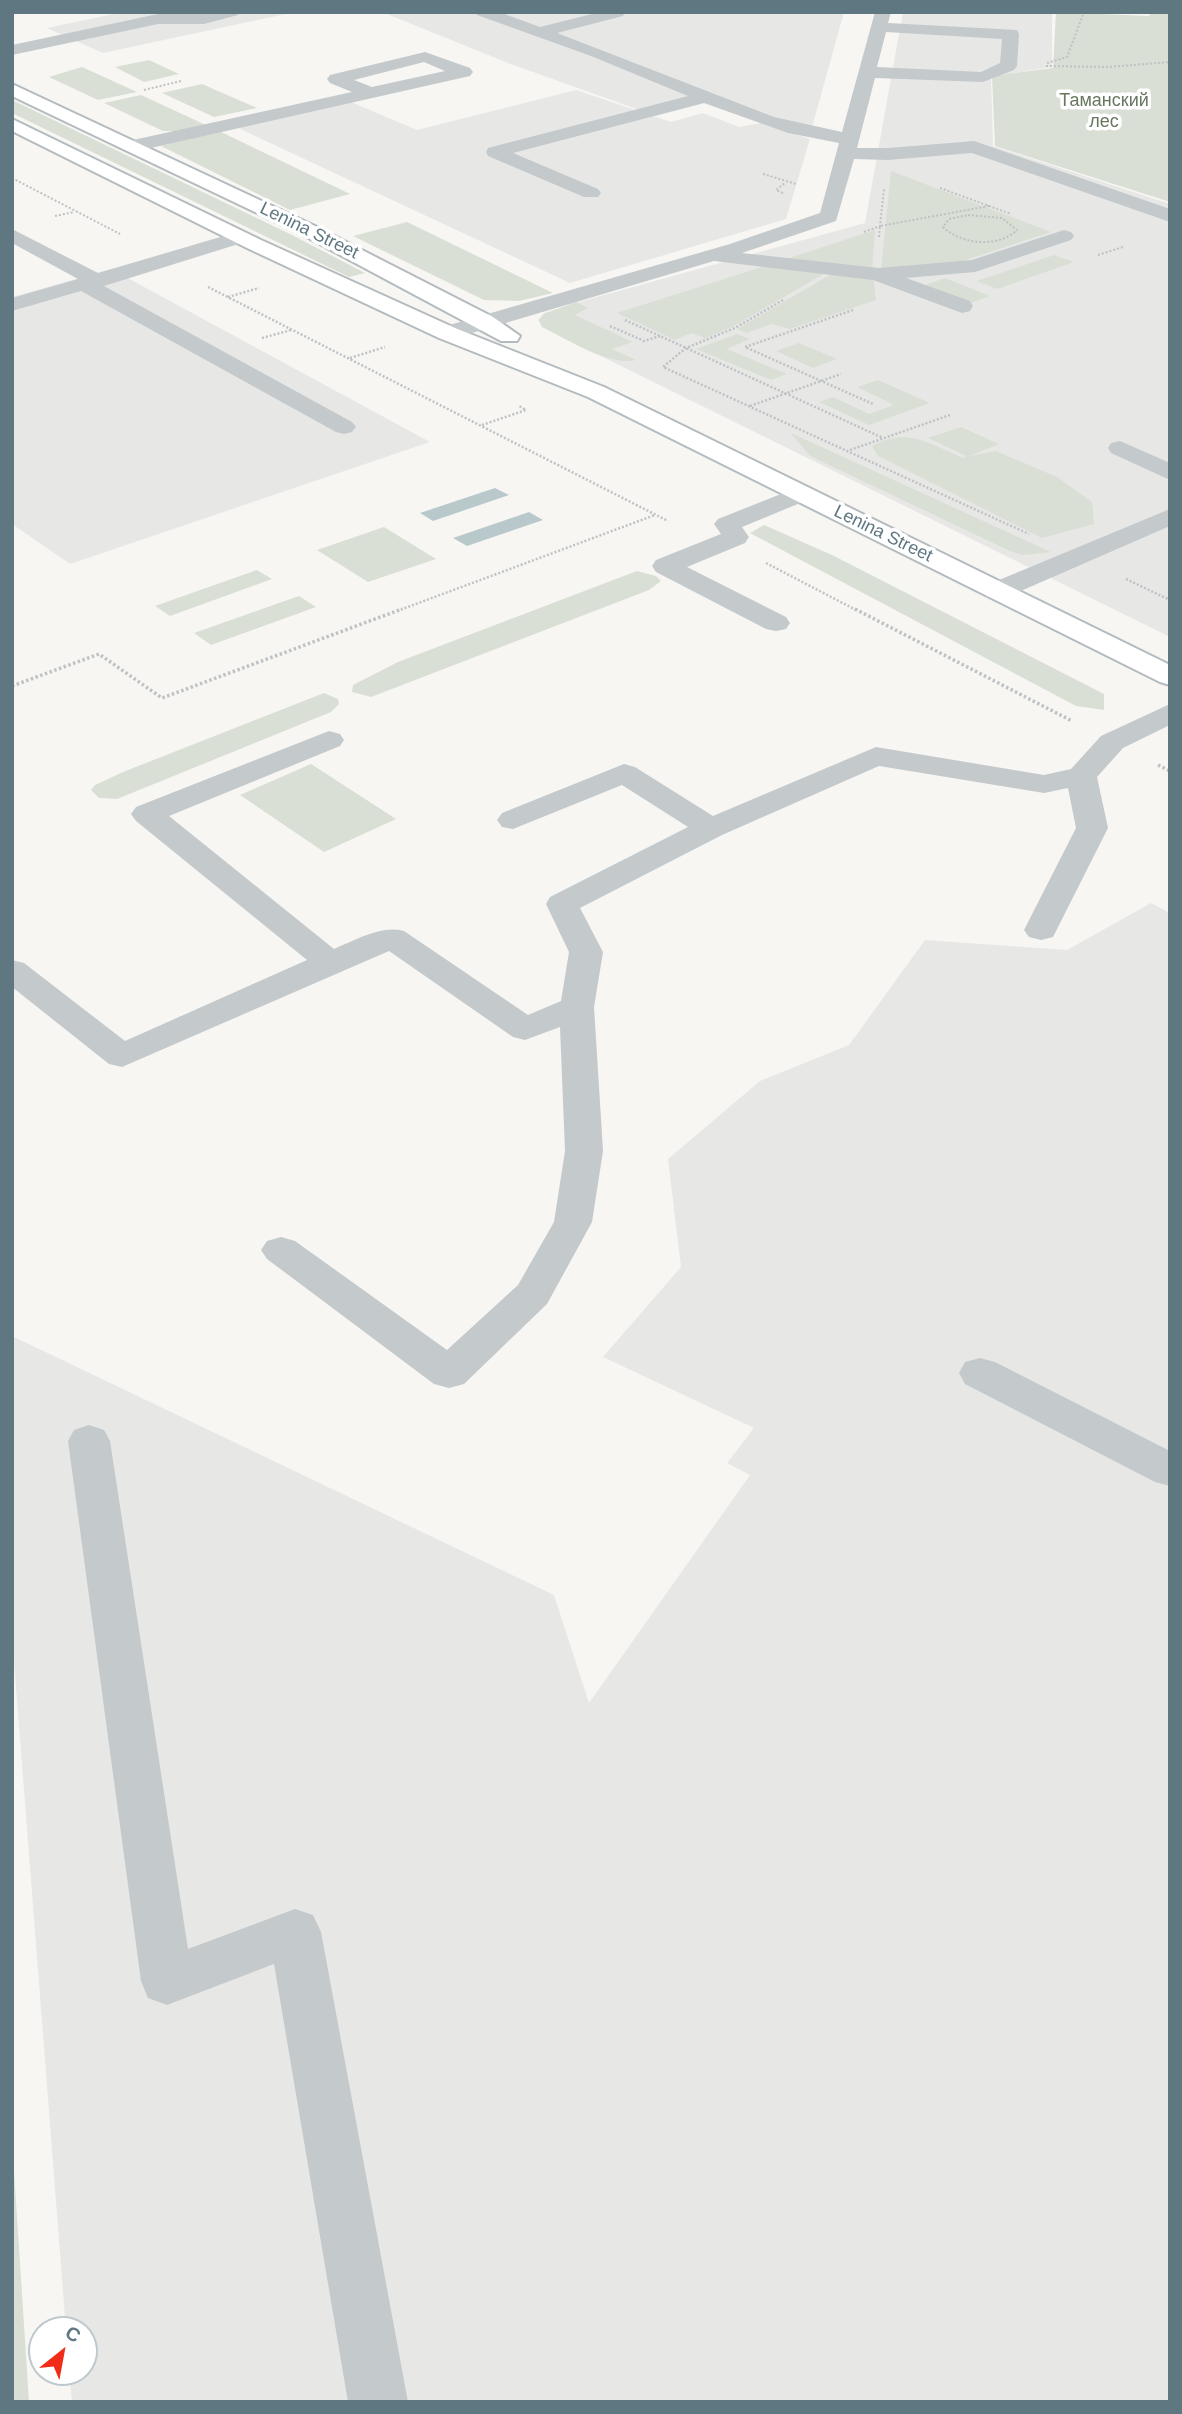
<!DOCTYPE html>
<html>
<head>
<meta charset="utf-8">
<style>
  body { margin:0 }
  #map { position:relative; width:1182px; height:2414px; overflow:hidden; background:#f7f6f3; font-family:Arial,sans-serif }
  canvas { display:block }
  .frame { position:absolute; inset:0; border:14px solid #5f7781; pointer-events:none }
  .north { position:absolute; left:28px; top:2316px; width:70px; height:70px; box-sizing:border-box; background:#fff; border:2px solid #bfc9cd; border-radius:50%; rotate:31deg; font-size:19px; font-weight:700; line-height:28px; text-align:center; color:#5f7781 }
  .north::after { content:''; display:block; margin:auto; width:24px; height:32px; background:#f12d19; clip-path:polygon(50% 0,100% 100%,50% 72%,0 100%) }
</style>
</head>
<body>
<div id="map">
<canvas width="1182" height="2414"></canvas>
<div class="frame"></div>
<div class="north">С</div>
</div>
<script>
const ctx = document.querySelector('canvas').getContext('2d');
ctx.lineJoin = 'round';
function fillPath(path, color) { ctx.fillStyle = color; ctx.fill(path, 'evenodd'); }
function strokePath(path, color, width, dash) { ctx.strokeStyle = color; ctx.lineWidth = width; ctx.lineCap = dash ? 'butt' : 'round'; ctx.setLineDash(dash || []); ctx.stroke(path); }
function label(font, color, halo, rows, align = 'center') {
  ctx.font = font + ' Arial,sans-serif'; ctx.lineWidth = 7; ctx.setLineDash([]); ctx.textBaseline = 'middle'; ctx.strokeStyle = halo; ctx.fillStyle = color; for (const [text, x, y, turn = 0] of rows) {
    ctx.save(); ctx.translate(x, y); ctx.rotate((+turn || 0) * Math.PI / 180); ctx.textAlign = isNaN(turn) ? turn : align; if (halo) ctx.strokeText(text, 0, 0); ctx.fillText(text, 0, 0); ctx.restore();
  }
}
const built = new Path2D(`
  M123,12h172l-192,41 -56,-25z
  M382,12h462l-33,119 -93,-32 -62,17 -148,-53z
  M903,12h149v55l-61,10 2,69 177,58v433l-628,-310 -4,-7 6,-7 31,-10 290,-80z
  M576,90l95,32 32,-9 36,14 22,-4 49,16 -24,80 -216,64 -332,-155 113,-26 66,28z
  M111,269l319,173 -360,122 -58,-40v-227z
  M1151,903l19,10v1489h-1098l-3,-30h15v-42h-18l-54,-694v-300l542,259 35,108 161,-228 -23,-12 27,-35 -151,-71 78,-90 -13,-108 92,-78 89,-36 76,-105 142,10z`);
const green = new Path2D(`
  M1056,12l93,4 2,-4h19v190l-175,-56 -3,-70 61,-8z
  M149,60l30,14 -35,8 -29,-15z
  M82,67l55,25 -39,8 -49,-23z
  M202,84l55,24 -43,9 -52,-24z
  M141,95l67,31 -22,5h-23l-59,-28z
  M12,100l280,135 73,38 -16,4 -337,-164z
  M219,131l131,63 -60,16 -129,-64z
  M891,171l160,61 -104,34 -66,5z
  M407,222l146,71 -34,8 -35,-1 -131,-64z
  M875,230l-3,41 -95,-9z
  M1054,255l20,7 -77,27 -20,-8z
  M768,265l61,6 -97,56 -27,11 -14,-5 -16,7 -58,-27z
  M835,272l38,3 3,25 -86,29 -18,-5 -25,9 -10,-4z
  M945,278l45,18 -28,10 -45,-18z
  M576,302l12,6 -13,7 58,27 -21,7 24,11c-26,7 -71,-22 -94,-33l-3,-7 5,-6z
  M737,334l13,5 -23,10 60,25 -16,6 -75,-31z
  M799,343l38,16 -24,9 -37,-17z
  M878,380l52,23 -61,22 -50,-23 14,-5 36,17 25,-9 -37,-18z
  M961,427l38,17 -30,12 27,-5 61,26 35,25 2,22 -52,14 -164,-82 -6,-10c36,-19 56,-3 91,12l3,-2 -38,-18z
  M791,433l260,119 -28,3 -13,-4 -200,-95z
  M764,525l68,30 272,139v16l-28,-4 -326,-173z
  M384,527l52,32 -68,23 -51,-32z
  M257,570l15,9 -102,37 -15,-10z
  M637,571l19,5 5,5 -12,9 -278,107 -19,-5 1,-7 45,-23z
  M299,596l17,11 -105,38 -17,-12z
  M324,693l14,6 1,5 -8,8 -214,87 -18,-1 -8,-8 4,-5 28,-13z
  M311,764l85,55 -72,33 -84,-57z
  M12,2140l17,262h-17z`);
const water = new Path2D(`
  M495,488l14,7 -76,26 -13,-8z
  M529,512l14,8 -76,26 -14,-8z`);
const pathFar2 = new Path2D(`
  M1047,63l20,-6 17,-45
  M1046,66l62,1 62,-5
  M144,90l37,-9
  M763,174l33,10
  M12,178l108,56
  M940,188l71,26
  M783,193l-7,-3 9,-7
  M968,215l34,3 15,12c-19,18 -55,15 -74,-3l6,-8z
  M55,216l19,-4
  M864,232l16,-6 4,-37
  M879,237l1,-11 109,-20
  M1098,255l25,-8`);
const pathFar1 = new Path2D(`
  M208,287l460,234
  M228,297l31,-9
  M783,300l-48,28 -49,20 -23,19 366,167
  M853,310l-108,37 128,57
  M625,320l258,118
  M610,326l34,15 16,-5
  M262,338l29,-8
  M350,358l35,-11
  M750,406l91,-32
  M482,425l44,-15 -7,-4
  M850,450l100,-35
  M766,563l92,48
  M1126,579l44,21
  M397,611l258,-96`);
const path = new Path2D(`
  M855,609l217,112
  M12,686l87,-32 63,44 240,-89
  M1158,765l12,6`);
const minor = new Path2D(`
  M240,12l-2,3 -34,9h-46l-146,31v-10l146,-31z
  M475,12h24l41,15 60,-15h25l-2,4 -66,17 217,84 68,15 33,-120h16l-3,11 129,7 2,4 -2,32 -3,4 -31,12 -108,-4 -18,70h31l86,-7 196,68v13l-198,-69 -84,7 -34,-1 -18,62 -94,32 137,15 93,-8 92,-30 7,2 3,4 -3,4 -96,32 -69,6 64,23 3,5 -3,5 -8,2 -89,-33 -159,-19 -259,77h-16l-3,-5 3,-5 291,-84 90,-31 19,-70 -51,-10 -84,-30 -191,50 85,36 3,4 -3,4h-14l-96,-41 -2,-4 2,-4 200,-52 -97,-40 -114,-41zM886,32l116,7 -2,24 -19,9 -104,-5z
  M425,52l45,16 3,4 -3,4 -337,76 -9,-6 9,-6 219,-48 -22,-9 -3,-4 3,-4zM424,62l21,9 -73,16 -18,-7z
  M12,229l86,44 136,-40h14l3,4 -3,4 -144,45 248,136 4,5 -4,5 -8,2 -8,-2 -255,-141 -69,20v-13l66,-19 -66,-36z
  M1120,441l50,22v17l-59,-27 -3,-5 3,-5z
  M801,486l9,3 4,5 -4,5 -68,28 7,10 -4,6 -58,24 99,50 4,6 -4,6 -10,2 -10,-2 -110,-57 -4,-6 4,-6 65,-26 -7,-10 4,-5z
  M1170,509v17l-163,71 -10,2 -10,-2 -4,-6 4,-6z
  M1170,704v21l-47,23 -26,29 11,51 -55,109 -12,3 -12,-3 -5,-7 52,-102 -8,-40 -24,5 -165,-27 -157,69 -142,73 23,44 -9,55 9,144 -11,71 -45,82 -83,80 -15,4 -15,-4 -167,-125 -6,-9 6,-9 14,-4 14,4 152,109 71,-65 36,-63 11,-71 -5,-124 -35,13 -12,-3 -124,-86 -267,116 -13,-3 -97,-77v-27l12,3 101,78 182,-81 -171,-139 -5,-7 5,-7 193,-76 11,3 4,6 -4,6 -171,70 165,133c22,-9 47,-24 70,-18l124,84 33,-14 8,-49 -23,-48 4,-7 138,-70 -66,-42 -109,44 -11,-2 -5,-7 5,-7 122,-49 11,3 78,49 163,-69 168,28 27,-6 30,-33z
  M980,1358l15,4 175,89v35l-15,-4 -190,-98 -6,-11 6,-11z
  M89,1425l15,5 6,11 78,508 107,-40 18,6 8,17 87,470h-60l-74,-438 -107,41 -19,-7 -7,-17 -73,-540 6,-11z`);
const major = new Path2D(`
  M12,84l303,142 178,91 27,19 -3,5h-16l-200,-107 -289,-138z
  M12,119l249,121 194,88 149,59 566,278v20l-10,-3 -572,-285 -149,-59 -192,-90 -235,-117z`);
const farParknames = [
  ["Таманский",1104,101],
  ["лес",1104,122]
];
const farStreetnames = [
  ["Lenina Street",309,231,26],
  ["Lenina Street",883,534,26]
];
fillPath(built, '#e7e8e6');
fillPath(green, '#d9dfd4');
fillPath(water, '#b9c9cb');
strokePath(major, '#b4bbbe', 4);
strokePath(pathFar2, '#bfc2c4', 2, [2, 2]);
strokePath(pathFar1, '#bfc2c4', 2.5, [2, 2]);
strokePath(path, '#bfc2c4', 3.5, [2.5, 2.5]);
fillPath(minor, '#c4c9cc');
fillPath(major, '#fff');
label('18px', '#67785f', '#fff', farParknames);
label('18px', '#5f7781', '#fff', farStreetnames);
</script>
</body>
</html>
